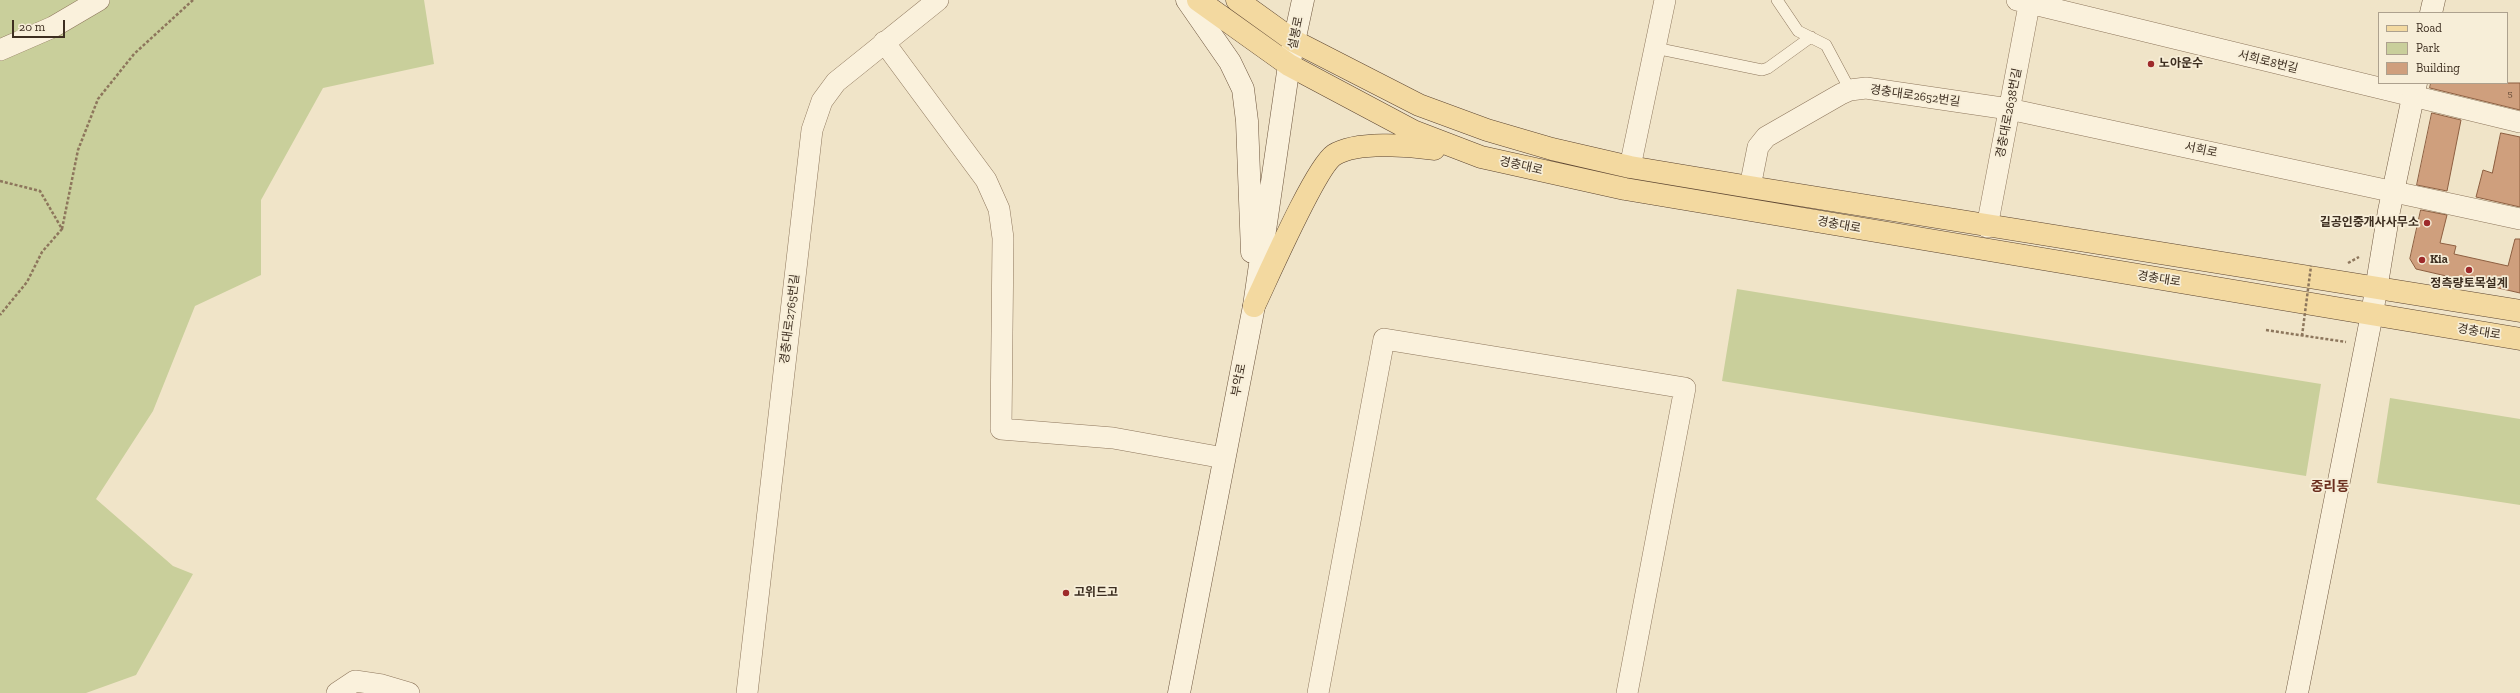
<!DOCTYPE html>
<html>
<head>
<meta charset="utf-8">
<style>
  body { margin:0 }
  #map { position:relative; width:2520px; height:693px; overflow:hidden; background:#f0e4c8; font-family:"Zilla Slab",serif }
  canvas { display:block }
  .legend { position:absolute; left:2378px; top:12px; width:130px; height:72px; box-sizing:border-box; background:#f7eed8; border:1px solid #ada18e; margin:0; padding:5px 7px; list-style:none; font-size:12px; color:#3d2e20 }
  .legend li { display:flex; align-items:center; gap:8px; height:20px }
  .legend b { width:20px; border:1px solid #ada18e }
  .scale { position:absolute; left:12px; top:20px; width:53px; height:18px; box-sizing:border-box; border:2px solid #3d2e20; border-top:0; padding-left:5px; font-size:12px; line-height:14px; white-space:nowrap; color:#3d2e20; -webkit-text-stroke:3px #f7eed8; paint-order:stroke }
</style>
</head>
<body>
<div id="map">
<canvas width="2520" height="693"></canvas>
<ul class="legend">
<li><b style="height:5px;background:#f3d9a0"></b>Road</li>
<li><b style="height:11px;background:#c9cf9b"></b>Park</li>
<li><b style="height:11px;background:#cf9f7d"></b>Building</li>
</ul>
<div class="scale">20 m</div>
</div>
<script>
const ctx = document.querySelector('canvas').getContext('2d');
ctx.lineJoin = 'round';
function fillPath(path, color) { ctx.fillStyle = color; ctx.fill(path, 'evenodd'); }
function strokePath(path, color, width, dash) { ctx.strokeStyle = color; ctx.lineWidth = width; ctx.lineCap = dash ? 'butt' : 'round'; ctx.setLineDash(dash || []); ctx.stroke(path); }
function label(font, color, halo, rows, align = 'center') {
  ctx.font = font + ' "Zilla Slab","Noto Sans KR",serif'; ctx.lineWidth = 3.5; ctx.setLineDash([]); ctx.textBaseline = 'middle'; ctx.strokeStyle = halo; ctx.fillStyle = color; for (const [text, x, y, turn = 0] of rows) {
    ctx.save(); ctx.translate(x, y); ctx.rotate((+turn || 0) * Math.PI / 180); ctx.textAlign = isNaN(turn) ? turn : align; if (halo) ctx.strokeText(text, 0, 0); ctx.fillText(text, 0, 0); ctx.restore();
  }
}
const green = new Path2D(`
  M0,0h424l10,64 -111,24 -62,112v75l-66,31 -42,105 -57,88 77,67 20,8 -57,101 -50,18h-86z
  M1737,289l584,95 -15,92 -584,-95z
  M2390,398l130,21v86l-143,-22z`);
const building = new Path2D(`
  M2431,83h89v27l-90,-22z
  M2432,113l29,7 -14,71 -30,-6z
  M2501,133l19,4v70l-44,-10 7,-27 9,3z
  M2421,210l26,5 -7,28 16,3 -2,8 54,12 7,-27h5v54l-104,-24 -6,-10z`);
const path = new Path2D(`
  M0,181l40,10 22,38 -20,23 -15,30 -27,33
  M62,229l16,-79 20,-51 36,-45 59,-54
  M2348,263l11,-6
  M2266,330l80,12`);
const lane = new Path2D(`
  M1777,0l21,31 28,14 24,45
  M1655,48l107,22 6,-2 43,-31`);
const street = new Path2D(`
  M2017,0l503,122
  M884,42l102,138 13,29 4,29 -2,191 112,9 111,20
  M0,50l53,-23 46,-27
  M1630,167l35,-167
  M1750,187l8,-40 8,-10 75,-43 9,-4 16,-2 143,21 511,110
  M1987,227l43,-227
  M337,693l18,-12 27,4 27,8
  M747,693l65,-563 10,-29 14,-19 102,-82
  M1318,693l66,-354 301,49 -58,305`);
const secondary = new Path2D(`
  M1187,0l43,62 13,27 4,32 5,131
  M2431,13l3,-13
  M1179,693l75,-387 35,-241 14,-65
  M2297,693l75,-379 17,-103 27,-128`);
const primary = new Path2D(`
  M1198,0l91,65 124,66 68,26 144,32 895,150
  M1237,0l57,41 125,64 68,25 65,19 78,18 120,20 770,124
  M1254,306c13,-27 61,-138 80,-151 22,-14 75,-10 100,-6`);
const pathBridge = new Path2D(`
  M2302,336l9,-70`);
const markers = [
  [2151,64,4,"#9e2a2b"],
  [2427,223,4,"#9e2a2b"],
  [2422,260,4,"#9e2a2b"],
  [2469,270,4,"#9e2a2b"],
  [1066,593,4,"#9e2a2b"]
];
const numberNames = [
  ["5",2510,94]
];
const streetNames = [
  ["설봉로",1296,33,-78],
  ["서희로8번길",2268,62,14],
  ["경충대로2652번길",1915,96,8],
  ["경충대로2638번길",2009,113,-79],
  ["서희로",2201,150,12],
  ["경충대로",1521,166,13],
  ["경충대로",1839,225,10],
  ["경충대로",2159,279,9],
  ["경충대로2765번길",790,319,-83],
  ["경충대로",2479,332,9],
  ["부악로",1239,380,-79]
];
const poiNames = [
  ["노아운수",2159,64],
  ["길공인중개사사무소",2419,223,"right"],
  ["Kia",2430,260],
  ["정측량토목설계",2469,284,"center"],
  ["고위드고",1074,593]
];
const quarterNames = [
  ["중리동",2330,487]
];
fillPath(green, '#c9cf9b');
fillPath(building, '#cf9f7d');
strokePath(building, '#8d5f41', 1);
strokePath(lane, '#8d765c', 12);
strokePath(street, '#8d765c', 22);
strokePath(secondary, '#6f573f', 23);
strokePath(primary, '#5b4430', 23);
strokePath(path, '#8d765c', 2.5, [3, 2]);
strokePath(lane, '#faf1dc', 11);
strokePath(street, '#faf1dc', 21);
strokePath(secondary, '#faf1dc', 22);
strokePath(primary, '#f3d9a0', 22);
strokePath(pathBridge, '#8d765c', 2.5, [3, 2]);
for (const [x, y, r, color] of markers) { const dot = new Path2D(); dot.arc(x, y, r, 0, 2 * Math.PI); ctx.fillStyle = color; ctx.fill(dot); strokePath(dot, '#f7eed8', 1.5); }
label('10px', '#624a37', null, numberNames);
label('12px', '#3d2e20', '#f7eed8', streetNames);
label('bold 12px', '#3d2e20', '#f7eed8', poiNames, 'left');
label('bold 14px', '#6b2e1e', '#f7eed8', quarterNames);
</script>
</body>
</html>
